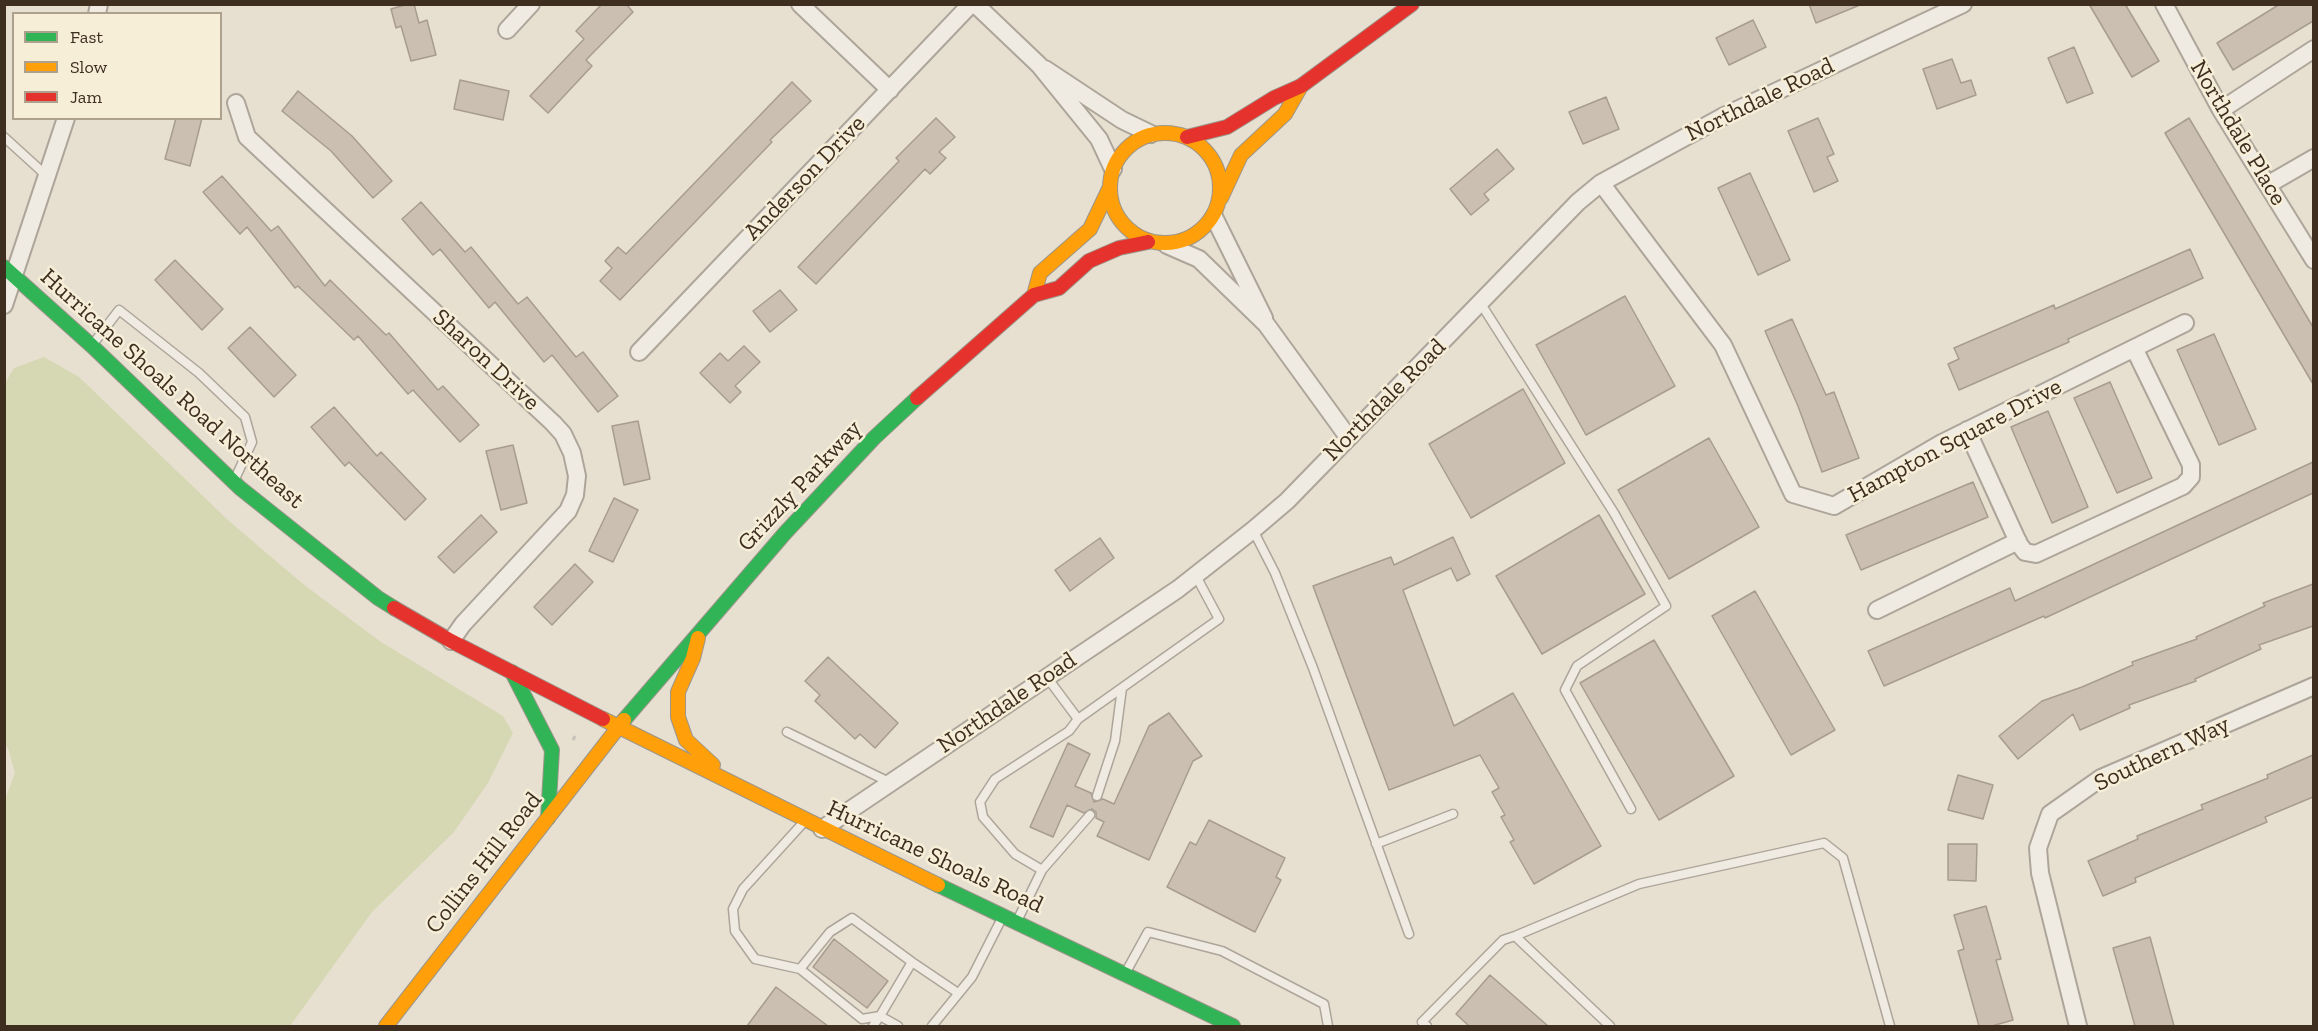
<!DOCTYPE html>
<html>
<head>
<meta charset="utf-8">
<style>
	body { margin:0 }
	#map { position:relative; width:2318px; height:1031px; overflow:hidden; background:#e7e0d1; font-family:"Zilla Slab",serif }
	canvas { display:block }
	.frame { position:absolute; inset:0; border:6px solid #3d2e20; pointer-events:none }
	.legend { position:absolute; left:12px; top:12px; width:210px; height:108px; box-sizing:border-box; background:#f7eed8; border:2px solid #ada18e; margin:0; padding:8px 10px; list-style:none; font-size:18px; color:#3d2e20 }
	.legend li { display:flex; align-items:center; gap:12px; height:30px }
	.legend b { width:30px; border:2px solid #ada18e }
</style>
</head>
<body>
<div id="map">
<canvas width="2318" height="1031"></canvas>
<div class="frame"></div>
<ul class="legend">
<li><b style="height:8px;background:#30b455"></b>Fast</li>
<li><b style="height:8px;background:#ff9f0a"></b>Slow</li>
<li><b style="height:8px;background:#e5322d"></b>Jam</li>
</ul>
</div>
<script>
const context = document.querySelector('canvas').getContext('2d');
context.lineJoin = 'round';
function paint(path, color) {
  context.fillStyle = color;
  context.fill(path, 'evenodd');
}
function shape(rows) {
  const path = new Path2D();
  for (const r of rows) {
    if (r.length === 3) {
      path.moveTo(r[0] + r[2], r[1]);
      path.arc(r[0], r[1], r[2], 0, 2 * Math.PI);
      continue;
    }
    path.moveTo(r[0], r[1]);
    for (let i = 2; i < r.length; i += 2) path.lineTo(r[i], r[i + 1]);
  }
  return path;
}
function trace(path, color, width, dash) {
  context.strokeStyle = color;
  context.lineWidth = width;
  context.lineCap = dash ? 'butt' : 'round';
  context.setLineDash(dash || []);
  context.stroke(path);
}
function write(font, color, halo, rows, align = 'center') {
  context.font = font + ' "Zilla Slab",serif';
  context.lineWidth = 5;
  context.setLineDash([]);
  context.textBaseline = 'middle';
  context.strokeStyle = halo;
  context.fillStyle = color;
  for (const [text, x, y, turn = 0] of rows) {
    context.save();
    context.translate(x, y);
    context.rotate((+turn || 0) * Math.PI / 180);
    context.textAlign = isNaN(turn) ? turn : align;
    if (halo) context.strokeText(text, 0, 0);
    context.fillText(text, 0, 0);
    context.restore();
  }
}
const green = shape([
	[44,357,79,377,229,521,303,584,381,642,503,716,513,733,488,783,454,832,372,912,290,1026,5,1026,4,802,15,773,8,748,4,745,5,383,14,368]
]);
const building = shape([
	[408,4,414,4,419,23,427,20,436,55,411,61,401,26,396,28,391,9,408,4],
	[602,4,626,4,633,12,586,60,592,66,548,113,530,96,584,39,576,31,602,4],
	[1809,4,1860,4,1860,5,1816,23,1809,4],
	[2089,4,2125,4,2159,61,2132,77,2089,4],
	[2280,4,2313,4,2313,21,2233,70,2217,43,2280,4],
	[1753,20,1766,47,1729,65,1716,38,1753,20],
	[2074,47,2093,93,2067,103,2048,58,2074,47],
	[1952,59,1961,83,1971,80,1976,95,1937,109,1923,69,1952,59],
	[460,80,509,91,503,120,454,109,460,80],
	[792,82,811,101,770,140,772,142,620,300,600,281,612,268,605,261,618,247,626,254,792,82],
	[298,91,352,136,392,181,373,198,331,151,282,111,298,91],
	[1606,97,1619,129,1583,144,1569,112,1606,97],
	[176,118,202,118,190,166,165,159,176,118],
	[936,118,955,137,939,152,946,158,930,174,925,169,816,284,798,267,899,161,896,158,936,118],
	[1818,118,1834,154,1827,157,1838,181,1814,192,1788,131,1818,118],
	[2189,118,2313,327,2313,384,2165,133,2189,118],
	[1497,149,1514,169,1484,194,1489,200,1471,215,1450,189,1497,149],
	[1750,173,1790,260,1758,275,1718,188,1750,173],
	[222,176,271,231,278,226,325,286,330,280,386,335,389,333,438,390,443,386,479,425,460,442,413,390,408,394,358,336,354,340,298,286,295,288,247,227,240,234,203,192,222,176],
	[421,202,465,252,471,247,518,304,527,297,576,357,583,352,618,396,598,412,552,355,544,362,495,302,489,308,440,249,433,255,402,219,421,202],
	[2190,249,2203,278,2068,339,2069,342,1959,390,1948,364,1959,359,1954,348,2054,305,2055,309,2190,249],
	[175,260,223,309,202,330,155,280,175,260],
	[780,290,797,310,770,332,753,311,780,290],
	[1625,296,1675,386,1586,435,1536,345,1625,296],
	[1792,319,1826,395,1834,392,1859,458,1822,472,1798,406,1765,331,1792,319],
	[250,327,296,375,274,397,228,348,250,327],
	[2214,334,2256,429,2219,445,2177,350,2214,334],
	[744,346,760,362,735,386,741,392,730,403,700,373,720,353,728,361,744,346],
	[2110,382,2152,478,2117,493,2074,398,2110,382],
	[1523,389,1565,463,1471,518,1429,444,1523,389],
	[334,407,377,456,381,452,426,499,405,520,349,462,345,466,311,427,334,407],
	[2048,411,2088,507,2052,523,2011,427,2048,411],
	[638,421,650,479,624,485,612,426,638,421],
	[1709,438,1759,527,1669,579,1618,490,1709,438],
	[513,445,527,503,501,510,486,451,513,445],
	[2313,462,2313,493,2045,618,2044,616,1884,686,1868,651,2010,588,2015,601,2313,462],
	[1973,482,1988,517,1861,570,1846,535,1973,482],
	[614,498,638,510,613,562,589,551,614,498],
	[481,515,497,532,454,573,438,557,481,515],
	[1599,515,1645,594,1542,654,1496,576,1599,515],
	[1453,537,1470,574,1457,581,1451,568,1403,590,1454,726,1513,693,1601,846,1534,884,1510,842,1514,840,1501,817,1505,815,1492,792,1499,788,1480,755,1389,790,1313,586,1391,557,1394,565,1453,537],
	[1100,538,1114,558,1070,591,1055,570,1100,538],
	[575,564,593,582,552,625,534,607,575,564],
	[2313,584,2313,626,2259,645,2261,649,2195,679,2196,681,2129,705,2130,708,2080,730,2073,714,2018,759,1999,736,2042,701,2082,687,2133,665,2132,662,2197,639,2196,637,2265,606,2263,603,2313,584],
	[1755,591,1835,730,1791,755,1712,616,1755,591],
	[1654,640,1734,776,1659,820,1580,683,1654,640],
	[828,657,898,723,875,748,860,734,855,739,815,701,820,695,805,681,828,657],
	[1169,713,1202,756,1193,761,1149,860,1097,836,1104,822,1096,818,1096,812,1092,809,1084,813,1067,805,1053,837,1030,827,1068,743,1090,754,1075,786,1091,793,1094,802,1103,799,1114,804,1149,726,1169,713],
	[2313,755,2313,797,2265,817,2267,822,2135,878,2136,882,2103,896,2088,861,2138,839,2137,836,2203,809,2201,805,2268,778,2267,775,2313,755],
	[1958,775,1993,785,1983,819,1948,810,1958,775],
	[1209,820,1285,858,1276,877,1281,880,1255,932,1167,887,1190,842,1196,845,1209,820],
	[1948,844,1977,844,1976,881,1948,880,1948,844],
	[1986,906,2001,959,1996,960,2013,1020,1992,1026,1979,1026,1958,951,1964,949,1954,915,1986,906],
	[2150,937,2164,989,2174,1026,2135,1026,2113,948,2150,937],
	[834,939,888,981,867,1008,813,967,834,939],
	[1490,975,1548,1026,1469,1026,1456,1014,1490,975],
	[776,987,828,1026,747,1026,776,987]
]);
const path = shape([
	[573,740,576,734]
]);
const lane = shape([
	[4,137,48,177],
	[1481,304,1614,513,1666,606,1577,666,1565,690,1631,809],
	[93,344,119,310,199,373,245,417,252,442,234,481],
	[1253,530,1275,573,1313,668,1409,934],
	[1078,719,1219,619,1196,576],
	[787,732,889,782],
	[1097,796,1115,741,1122,688],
	[803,823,743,889,733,909,735,931,755,959,800,969,830,932,852,918,912,962,880,1016,898,1026],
	[1376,844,1453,814],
	[1042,870,1090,815],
	[1017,921,1042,870,1015,854,983,817,980,802,995,779,1069,731,1078,719,1046,676],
	[1515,936,1639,884,1824,843,1843,858,1890,1026],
	[912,962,958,993],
	[800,969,862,1019,880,1016],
	[1126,972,1148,932,1222,951,1324,1004,1328,1026],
	[873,1026,880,1016],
	[932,1026,972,977,1002,918],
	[1427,1026,1422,1022,1503,940,1515,936,1610,1026]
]);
const street = shape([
	[800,4,890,90],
	[975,4,1039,65,1099,139,1113,169],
	[2164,4,2221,110,2314,260],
	[97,14,99,4],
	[507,30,531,4],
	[1045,69,1122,120,1151,134],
	[236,103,247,137,553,423,563,434,572,453,577,476,575,495,568,511,463,624,451,641],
	[2221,110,2314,49],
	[1601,183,1723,345,1793,494,1834,506,1942,443,2185,323],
	[2269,184,2314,158],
	[1214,217,1264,318],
	[1167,245,1199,259,1266,324,1348,437],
	[4,305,66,118],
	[639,352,971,4],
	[1967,430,2019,544,2025,552,2036,554,2183,486,2191,477,2191,465,2134,348],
	[1877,610,2018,541],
	[822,829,1178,589,1253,530,1287,501,1578,202,1601,183,1724,116,1963,4],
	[2078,1026,2040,873,2038,848,2050,814,2101,778,2314,686]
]);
const fast = shape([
	[4,267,92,346,240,488,378,598,394,608],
	[512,672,552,750,548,818],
	[624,720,785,533,874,438,917,398],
	[938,885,1233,1026]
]);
const slow = shape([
	[1165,188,55],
	[1221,198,1241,155,1285,114,1301,86],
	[1034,295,1040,273,1090,229,1110,187],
	[698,638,693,658,678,692,678,717,686,740,713,765],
	[603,719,938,885],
	[386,1026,624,720]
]);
const jam = shape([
	[1187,137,1227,127,1274,98,1301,86,1412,4],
	[917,398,1034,295,1059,288,1089,261,1119,248,1148,242],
	[394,608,451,641,603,719]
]);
const streetNames = [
	["Northdale Road",1760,100,-26],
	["Northdale Place",2238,133,59],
	["Anderson Drive",805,178,-46],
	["Sharon Drive",486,360,43],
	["Hurricane Shoals Road Northeast",172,389,42],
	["Northdale Road",1385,400,-45],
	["Hampton Square Drive",1955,441,-28],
	["Grizzly Parkway",800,486,-47],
	["Northdale Road",1007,703,-34],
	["Southern Way",2162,754,-25],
	["Hurricane Shoals Road",935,857,25],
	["Collins Hill Road",484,863,-52]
];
paint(green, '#d6d7b3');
paint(building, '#cbbfb2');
trace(building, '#a89c90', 1.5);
trace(lane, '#ada599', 11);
trace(street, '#ada599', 20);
trace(fast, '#9c958a', 16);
trace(slow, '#9c958a', 16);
trace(jam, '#9c958a', 16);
trace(path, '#c8c2b9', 3, [4.5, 3]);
trace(lane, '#efebe3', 8);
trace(street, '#efebe3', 16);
trace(fast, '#30b455', 14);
trace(slow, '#ff9f0a', 14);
trace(jam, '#e5322d', 14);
write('24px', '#3d2e20', '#f7eed8', streetNames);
</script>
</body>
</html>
